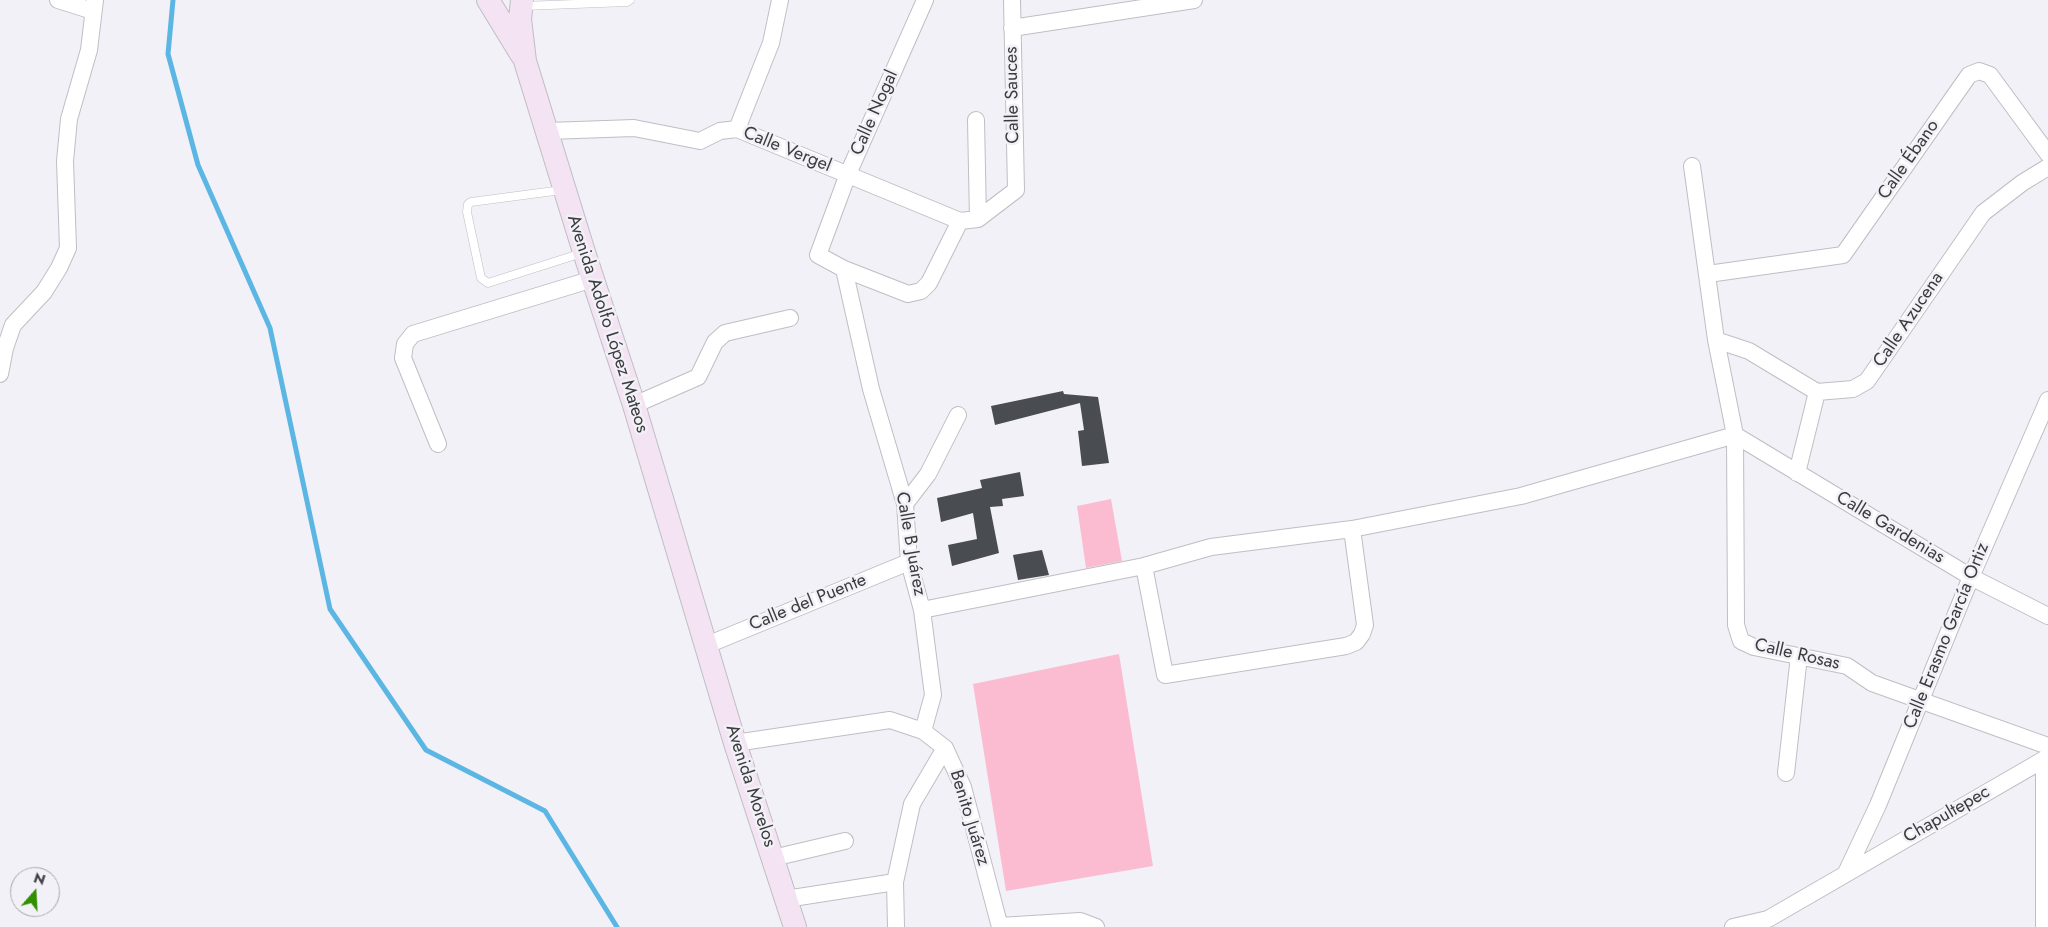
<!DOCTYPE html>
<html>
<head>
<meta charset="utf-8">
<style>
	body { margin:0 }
	#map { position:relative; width:2048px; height:927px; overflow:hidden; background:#f2f1f7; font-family:Jost,sans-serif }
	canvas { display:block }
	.north { position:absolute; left:10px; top:867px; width:50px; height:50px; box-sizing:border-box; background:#f2f1f7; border:1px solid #a9a8ad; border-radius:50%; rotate:19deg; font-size:14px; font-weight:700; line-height:20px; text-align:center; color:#3c3b3e }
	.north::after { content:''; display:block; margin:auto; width:18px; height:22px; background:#328f02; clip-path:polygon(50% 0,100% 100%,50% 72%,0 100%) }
</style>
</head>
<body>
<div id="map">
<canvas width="2048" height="927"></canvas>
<div class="north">N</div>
</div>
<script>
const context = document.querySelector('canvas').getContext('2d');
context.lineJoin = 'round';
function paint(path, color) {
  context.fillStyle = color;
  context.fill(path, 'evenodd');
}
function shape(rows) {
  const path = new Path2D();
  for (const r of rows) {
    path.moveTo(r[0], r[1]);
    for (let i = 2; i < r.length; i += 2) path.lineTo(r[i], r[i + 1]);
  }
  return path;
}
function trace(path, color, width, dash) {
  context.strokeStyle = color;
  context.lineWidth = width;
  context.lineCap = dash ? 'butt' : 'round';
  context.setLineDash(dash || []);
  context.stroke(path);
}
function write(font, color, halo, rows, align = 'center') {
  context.font = font + ' Jost,sans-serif';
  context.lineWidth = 5;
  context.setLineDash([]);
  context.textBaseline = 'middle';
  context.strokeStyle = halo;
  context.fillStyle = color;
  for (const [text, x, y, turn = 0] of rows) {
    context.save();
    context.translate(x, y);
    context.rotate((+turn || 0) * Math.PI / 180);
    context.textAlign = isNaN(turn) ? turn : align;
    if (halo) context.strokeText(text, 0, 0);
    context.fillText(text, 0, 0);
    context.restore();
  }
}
const green = shape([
	[1111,499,1122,561,1086,568,1077,506],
	[1119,654,1153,866,1006,891,973,684]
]);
const stream = shape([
	[173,0,168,54,198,165,270,328,330,609,426,750,545,811,617,927]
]);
const building = shape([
	[1063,391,1064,394,1098,397,1109,463,1082,466,1078,431,1084,430,1080,403,995,425,991,406],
	[1020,472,1024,496,1002,499,1003,506,990,507,999,553,952,566,948,545,977,539,973,513,941,522,937,498,982,488,980,480],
	[1042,550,1049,575,1018,580,1013,555]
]);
const lane = shape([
	[523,6,627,2,630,0],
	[562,190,471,202,468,204,467,212,481,278,488,283,582,253]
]);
const street = shape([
	[58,0,93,11],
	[925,0,848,174,818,255,844,269,908,294,921,291,929,283,960,221],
	[1012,28,1194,0],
	[976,120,978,219],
	[737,129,771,43,780,0],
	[548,131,634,128,700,141,720,131,737,129,960,221,978,219,1016,190,1012,0],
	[1692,166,1716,340,1735,435,1736,625,1741,641,1754,647,1847,666,1872,683,2048,746],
	[844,269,871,389,905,504,909,562,922,610,933,695,923,731],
	[1708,274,1843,255,1969,75,1979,71,1990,75,2048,154],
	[1716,340,1749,351,1817,392],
	[0,374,5,348,13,325,44,292,59,268,68,248,65,161,69,119,89,50,95,0],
	[634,405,698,377,715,342,725,333,790,318],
	[438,444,403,358,405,344,413,334,593,279],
	[1797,473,1817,392,1853,389,1867,381,1983,213,2022,183,2048,167],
	[905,504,928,474,958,415],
	[1144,566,1165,675,1346,646,1356,642,1362,634,1365,625,1352,529],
	[922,610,1144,566,1211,547,1352,529,1521,496,1735,435,1971,577,2048,616],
	[707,645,909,562],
	[735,743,890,720,923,731,945,748,963,787,1000,927],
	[1786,773,1799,656],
	[773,858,845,841],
	[1846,873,1878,805,1971,577,2048,400],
	[786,899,895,882],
	[1000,926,1080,921,1096,927],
	[896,927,895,882,912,804,945,748],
	[1733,927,1768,919,2048,757],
	[2044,927,2044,759]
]);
const secondary = shape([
	[488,0,521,54],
	[522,0,520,19,525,61,584,252,634,405,735,743,795,927]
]);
const streetNames = [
	["Calle Sauces",1013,95,-91],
	["Calle Nogal",875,113,-66],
	["Calle Vergel",787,150,22],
	["Calle Ébano",1909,160,-55],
	["Calle Azucena",1909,320,-56],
	["Avenida Adolfo López Mateos",607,324,72],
	["Calle Gardenias",1890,528,31],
	["Calle B Juárez",910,544,80],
	["Calle del Puente",808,603,-22],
	["Calle Erasmo García Ortiz",1947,636,-68],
	["Calle Rosas",1797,655,13],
	["Avenida Morelos",750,786,72],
	["Chapultepec",1947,815,-30],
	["Benito Juárez",969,818,73]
];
paint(green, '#fbbcd1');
trace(stream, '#5cb6e3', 5);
paint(building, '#494c50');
trace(lane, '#bfbec4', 9);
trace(street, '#bfbec4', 18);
trace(secondary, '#bfbec4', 24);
trace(lane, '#fff', 8);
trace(street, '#fff', 16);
trace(secondary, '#f3e3f3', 22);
write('18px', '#3c3b3e', '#f2f1f7', streetNames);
</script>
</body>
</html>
